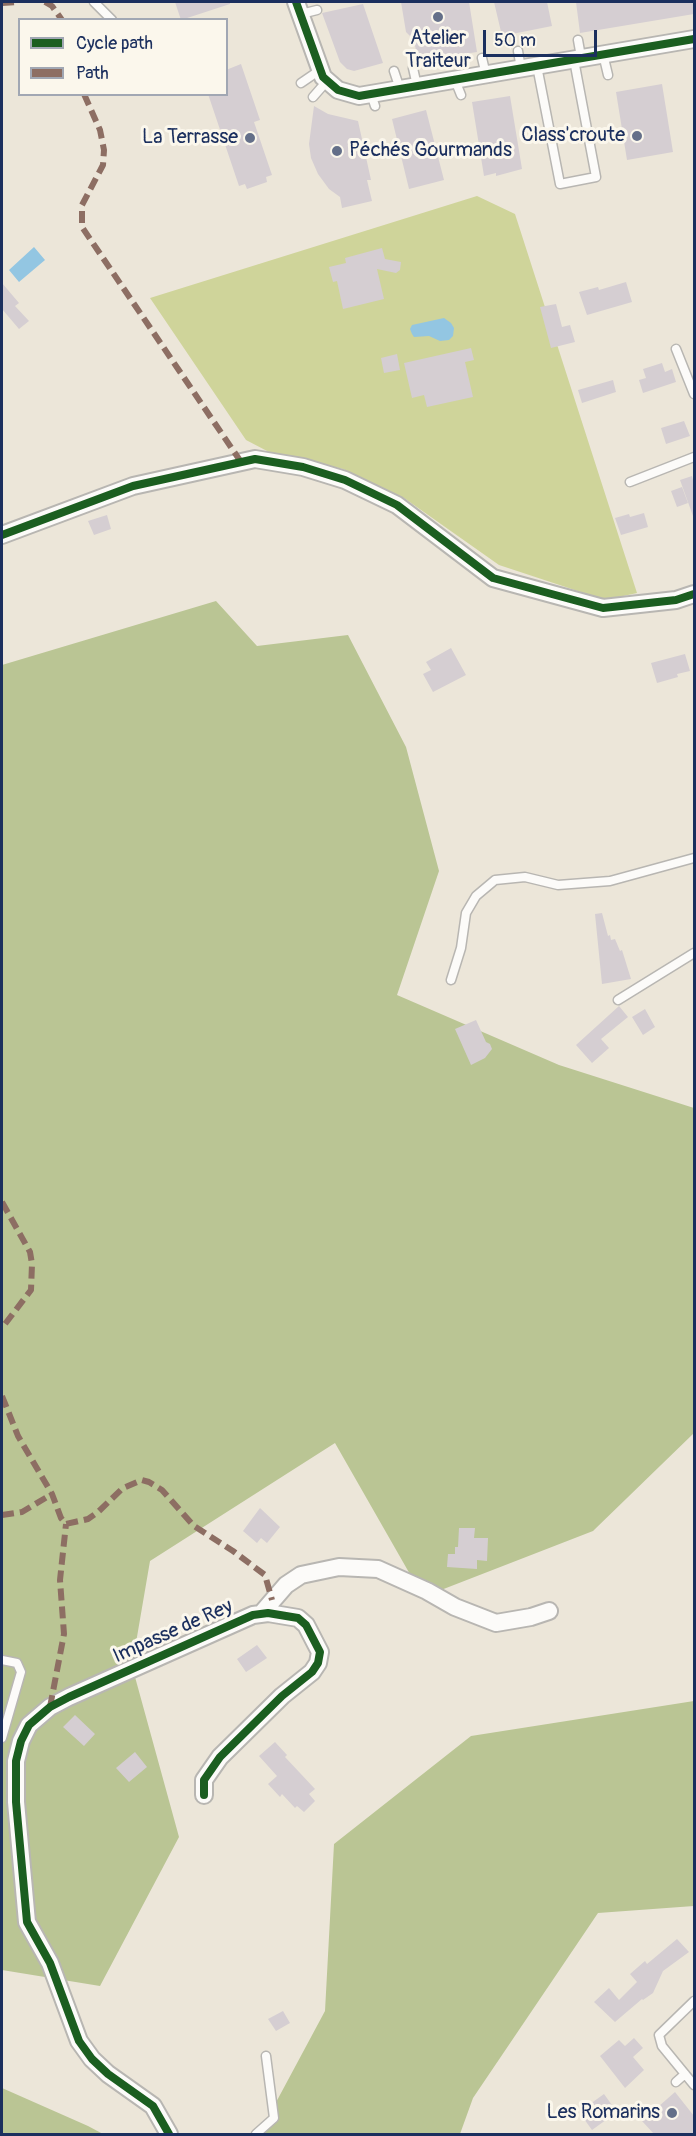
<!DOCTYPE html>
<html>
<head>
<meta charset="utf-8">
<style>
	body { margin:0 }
	#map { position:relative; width:696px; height:2136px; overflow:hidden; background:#ece6d9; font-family:Pangolin,sans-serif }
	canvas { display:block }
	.frame { position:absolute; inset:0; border:3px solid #1b2f5e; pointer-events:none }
	.legend { position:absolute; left:18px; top:18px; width:210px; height:78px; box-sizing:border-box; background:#fbf7ec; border:2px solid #a1a7b3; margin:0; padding:8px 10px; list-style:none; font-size:18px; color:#1b2f5e }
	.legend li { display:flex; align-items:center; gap:12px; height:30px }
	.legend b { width:30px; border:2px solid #a1a7b3 }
	.scale { position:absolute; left:483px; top:30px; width:114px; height:27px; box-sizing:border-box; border:3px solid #1b2f5e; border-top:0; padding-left:8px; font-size:18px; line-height:21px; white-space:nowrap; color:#1b2f5e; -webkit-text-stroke:4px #fbf7ec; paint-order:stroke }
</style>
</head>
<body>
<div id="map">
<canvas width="696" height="2136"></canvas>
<div class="frame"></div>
<ul class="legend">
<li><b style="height:8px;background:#1b5e20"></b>Cycle path</li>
<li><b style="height:8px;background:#8d6e63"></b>Path</li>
</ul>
<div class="scale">50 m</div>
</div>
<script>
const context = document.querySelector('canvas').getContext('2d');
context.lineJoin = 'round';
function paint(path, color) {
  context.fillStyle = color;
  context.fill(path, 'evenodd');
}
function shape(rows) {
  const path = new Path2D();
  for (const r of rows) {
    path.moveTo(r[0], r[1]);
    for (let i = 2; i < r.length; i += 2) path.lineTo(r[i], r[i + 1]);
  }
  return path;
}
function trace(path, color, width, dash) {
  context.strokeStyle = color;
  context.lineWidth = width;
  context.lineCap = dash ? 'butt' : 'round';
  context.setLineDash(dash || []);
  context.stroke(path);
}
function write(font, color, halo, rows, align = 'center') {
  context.font = font + ' Pangolin,sans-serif';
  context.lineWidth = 6;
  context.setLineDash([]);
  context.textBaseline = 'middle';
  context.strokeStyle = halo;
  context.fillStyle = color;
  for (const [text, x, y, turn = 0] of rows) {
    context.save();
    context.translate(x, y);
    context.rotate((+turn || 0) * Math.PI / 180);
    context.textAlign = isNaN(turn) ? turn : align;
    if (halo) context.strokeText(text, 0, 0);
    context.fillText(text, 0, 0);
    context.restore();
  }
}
const green = shape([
	[477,196,515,214,637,593,605,600,499,565,404,498,343,469,269,452,246,440,150,298]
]);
const forest = shape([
	[216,601,257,646,348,635,406,747,439,871,397,995,559,1065,694,1108,694,1433,593,1531,423,1597,335,1443,150,1561,132,1666,179,1837,100,1986,2,1970,2,665],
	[694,1701,694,1906,598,1913,473,2098,460,2134,259,2134,325,2011,334,1844,471,1736],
	[2,2088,88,2126,103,2134,2,2134]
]);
const water = shape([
	[34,247,45,260,19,282,9,270],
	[444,318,451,323,454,328,453,336,449,340,440,341,429,336,414,337,412,334,410,329,412,325]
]);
const building = shape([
	[175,2,230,2,230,4,181,20],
	[401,2,469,2,477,52,418,61,414,40,406,32],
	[494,2,547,2,552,26,502,36],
	[576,2,694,2,694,14,580,33],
	[363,4,383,63,354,71,347,69,340,62,322,13],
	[241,64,260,120,254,122,272,175,266,177,267,182,247,189,245,184,239,186,208,94,226,94,226,70],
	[662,84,673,152,627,160,616,92],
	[510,96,522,169,496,176,496,173,484,176,472,102],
	[314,106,328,114,358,121,371,180,367,180,372,201,342,208,340,197,329,189,318,174,311,158,309,144],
	[426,110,444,180,409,189,392,119],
	[382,248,385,259,401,262,400,270,396,273,377,269,384,299,343,309,337,281,333,282,329,267,346,263,345,258],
	[626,282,632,302,587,315,579,292,598,287,599,290],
	[2,283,19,303,15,306,29,321,19,329,2,309],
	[556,304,562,327,570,325,575,342,551,348,540,307],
	[471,348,474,360,465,362,473,397,427,407,424,395,412,398,404,363],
	[397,354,400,370,384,373,381,358],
	[662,363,665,372,672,369,676,382,643,393,639,380,646,378,643,369],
	[613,380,616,392,582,403,578,390],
	[684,421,690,436,666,444,661,428],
	[692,476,694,484,694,515,693,516,680,480],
	[682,487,688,503,677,507,671,491],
	[644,513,648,527,621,535,615,518,629,514,630,517],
	[107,515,111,529,94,535,88,521],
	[451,648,466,675,433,692,423,674,431,670,426,662],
	[685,654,690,671,677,674,678,677,657,683,651,663],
	[602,913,608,936,610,935,611,940,615,939,620,951,622,950,631,979,602,984,595,914],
	[619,1006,628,1017,601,1039,609,1048,592,1063,576,1045],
	[645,1009,655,1027,643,1035,632,1017],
	[476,1020,486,1042,490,1044,492,1049,485,1058,471,1065,455,1029],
	[260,1508,280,1527,267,1543,261,1538,257,1543,243,1531],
	[459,1528,475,1528,474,1538,488,1538,487,1561,477,1560,477,1569,447,1567,448,1554,455,1554,455,1547,458,1547],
	[257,1645,267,1658,246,1672,237,1659],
	[75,1715,95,1734,84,1746,63,1727],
	[275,1742,287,1755,285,1757,315,1789,309,1794,315,1801,304,1812,297,1806,295,1808,282,1794,280,1797,268,1784,277,1776,259,1756],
	[135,1752,147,1767,129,1782,116,1768],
	[677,1939,689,1952,663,1971,653,1993,643,2000,642,1999,615,2022,594,2002,609,1988,619,2000,637,1982,630,1974,645,1961,647,1964],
	[283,2011,290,2023,276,2031,268,2019],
	[634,2038,643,2048,633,2057,644,2070,625,2088,600,2056,619,2040,625,2046],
	[675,2092,694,2116,694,2134,654,2134,642,2121],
	[604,2094,617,2112,592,2130,579,2112]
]);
const lane = shape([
	[94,2,112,20],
	[301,14,317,10],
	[578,40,581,57],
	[518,51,521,69],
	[603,54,608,75],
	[482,58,486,75],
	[537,66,560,184,596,177,574,60],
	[413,68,417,86],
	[394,71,400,89],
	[455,80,461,95],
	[301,83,320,70],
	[371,94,375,106],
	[313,97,327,81],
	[676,349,694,394],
	[630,482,694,457],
	[451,980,461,948,466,913,476,896,495,880,525,877,558,885,610,881,694,858],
	[618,1000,694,953],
	[2,1660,17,1663,21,1672,2,1738],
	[694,2001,659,2035,662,2046,694,2085],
	[676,2082,685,2074],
	[256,2134,274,2118,266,2056]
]);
const street = shape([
	[296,2,323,77,338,90,359,96,694,39],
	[2,535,133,486,255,459,303,467,345,480,397,505,493,578,603,608,676,600,694,594],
	[261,1614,286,1585,301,1575,339,1567,378,1569,427,1591,455,1607,496,1623,531,1617,549,1611],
	[169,2134,153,2106,108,2074,92,2059,79,2041,50,1963,27,1922,16,1802,16,1761,21,1741,29,1725,50,1707,69,1697,253,1615,268,1613,298,1618,306,1625,320,1652,318,1663,312,1672,282,1696,220,1757,204,1780,204,1795]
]);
const quiet = shape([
	[45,2,52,6,62,20],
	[2,3,16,2],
	[84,94,100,130,104,150,103,165,82,205,82,227,241,462],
	[2,1202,30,1252,32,1264,31,1290,2,1328],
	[2,1396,18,1436,52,1494,61,1518,66,1524,88,1519,98,1512,123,1488,142,1480,149,1482,162,1490,194,1526,233,1551,265,1575,272,1600],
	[2,1515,22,1512,52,1494],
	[50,1707,64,1634,60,1580,66,1524]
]);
const cycleway = shape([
	[296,2,323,77,338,90,359,96,694,39],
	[2,535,133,486,255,459,303,467,345,480,397,505,493,578,603,608,676,600,694,594],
	[169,2134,153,2106,108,2074,92,2059,79,2041,50,1963,27,1922,16,1802,16,1761,21,1741,29,1725,50,1707,69,1697,253,1615,268,1613,298,1618,306,1625,320,1652,318,1663,312,1672,282,1696,220,1757,204,1780,204,1795]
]);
const markers = [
	[438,17,6,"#646f89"],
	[637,136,6,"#646f89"],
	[250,138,6,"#646f89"],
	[337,151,6,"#646f89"],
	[672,2113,6,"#646f89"]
];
const poiNames = [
	["Atelier",438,39,"center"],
	["Traiteur",438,62,"center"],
	["Class'croute",625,136],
	["La Terrasse",238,138],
	["Péchés Gourmands",349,151,"left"],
	["Les Romarins",660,2113]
];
const streetNames = [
	["Impasse de Rey",173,1632,-24]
];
paint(green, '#cfd49a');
paint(forest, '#bac594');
paint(water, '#93c6e2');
paint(building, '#d5ced2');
trace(lane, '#b8b6b2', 11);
trace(street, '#b8b6b2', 20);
trace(lane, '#fcfbf9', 8);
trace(street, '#fcfbf9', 16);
trace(quiet, '#8d6e63', 6, [12, 6]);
trace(cycleway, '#1b5e20', 8);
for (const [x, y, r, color] of markers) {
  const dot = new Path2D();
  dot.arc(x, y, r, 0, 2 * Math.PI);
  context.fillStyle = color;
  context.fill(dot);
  trace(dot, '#fbf7ec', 2);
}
write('20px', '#1b2f5e', '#fbf7ec', poiNames, 'right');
write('20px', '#1b2f5e', '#fbf7ec', streetNames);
</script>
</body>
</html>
